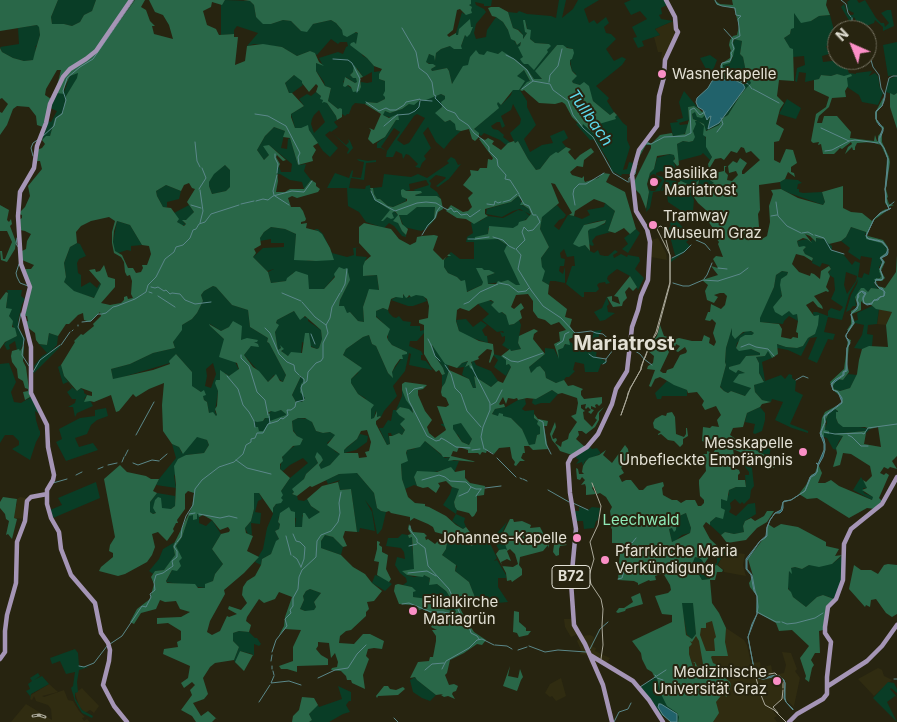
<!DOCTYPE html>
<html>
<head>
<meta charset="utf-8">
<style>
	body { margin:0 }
	#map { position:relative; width:897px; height:722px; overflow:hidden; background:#272410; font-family:Inter,sans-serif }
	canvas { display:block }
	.north { position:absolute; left:827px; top:20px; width:50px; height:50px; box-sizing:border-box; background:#272410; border:1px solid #726f5e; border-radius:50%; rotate:316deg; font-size:14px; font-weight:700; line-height:20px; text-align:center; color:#e2e0d4 }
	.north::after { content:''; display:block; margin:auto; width:18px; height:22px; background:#fa8fc6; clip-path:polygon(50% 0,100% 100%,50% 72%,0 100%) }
</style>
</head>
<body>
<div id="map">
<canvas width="897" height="722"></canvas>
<div class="north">N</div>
</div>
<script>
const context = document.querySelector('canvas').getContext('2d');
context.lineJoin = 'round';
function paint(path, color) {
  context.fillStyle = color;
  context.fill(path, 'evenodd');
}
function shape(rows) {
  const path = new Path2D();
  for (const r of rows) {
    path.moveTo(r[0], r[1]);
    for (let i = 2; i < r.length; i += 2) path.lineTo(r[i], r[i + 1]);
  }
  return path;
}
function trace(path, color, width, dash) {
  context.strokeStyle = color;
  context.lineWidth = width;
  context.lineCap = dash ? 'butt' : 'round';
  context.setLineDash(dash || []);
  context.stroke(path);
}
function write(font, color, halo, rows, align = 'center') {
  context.font = font + ' Inter,sans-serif';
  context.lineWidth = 4;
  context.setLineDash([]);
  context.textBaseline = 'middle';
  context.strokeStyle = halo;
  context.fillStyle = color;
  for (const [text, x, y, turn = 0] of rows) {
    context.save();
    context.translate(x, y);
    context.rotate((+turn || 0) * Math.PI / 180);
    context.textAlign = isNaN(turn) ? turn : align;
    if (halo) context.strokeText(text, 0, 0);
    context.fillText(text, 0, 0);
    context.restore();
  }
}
const built = shape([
	[673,21,675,36,665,60,661,59,662,52,658,52,654,37,660,35,655,29],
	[658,238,666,253,667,260,651,257,651,240],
	[879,309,892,312,886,325,877,324],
	[20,497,26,498,24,519,14,518,15,506,17,505,17,499],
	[729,552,745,554,743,565,746,576,724,572,724,570,718,565,722,557],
	[681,603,721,621,726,628,744,640,747,645,751,663,760,662,761,668,771,665,773,675,784,673,786,665,782,652,791,653,797,669,795,671,800,678,794,706,795,708,786,699,775,704,772,710,777,716,774,718,777,722,713,722,717,715,697,677,689,654],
	[564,619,572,619,582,636,590,635,594,637,593,647,596,648,595,651,610,658,606,664,600,661,597,663,598,667,595,667,594,663,590,664,589,660,591,660,590,658,588,658,588,655,579,654,582,652,577,641,580,637,578,634,571,637,565,627],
	[878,668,882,670,884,676,892,680,874,696,858,679],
	[561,678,566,696,556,701,552,696,550,697,545,693,550,684],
	[49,684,58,692,42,696,44,697,64,690,68,700,73,701,79,711,85,717,82,718,84,721,87,719,90,722,11,722,26,704,52,720,51,709,48,705,36,701,34,696,32,700,30,699,31,695],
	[82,688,99,706,94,713,90,710,85,713,79,706,75,693]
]);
const green = shape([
	[58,0,96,0,92,11,84,15,80,22,72,26,64,24,52,24,51,17],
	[225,0,250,1,254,5,256,17,271,24,283,20,291,21,301,31,313,24,331,20,336,23,343,31,359,33,356,45,363,56,367,58,374,66,374,72,381,71,379,74,379,79,385,81,385,99,377,103,367,102,365,104,355,103,352,106,349,114,347,114,345,116,342,114,342,109,338,109,328,101,331,88,325,86,324,82,316,71,315,63,322,64,319,58,338,52,343,54,346,47,348,46,347,42,340,42,338,44,331,39,317,55,310,51,297,56,282,47,254,44,247,46,258,33,237,26,234,30,234,34,221,35,221,5],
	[357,68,363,77,372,72,372,82,367,83,361,82,361,87,355,91,343,82,346,77,355,83,358,82,356,78,353,78,350,75],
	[471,0,492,0,491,6,484,6,484,4,475,2,476,5,484,9,486,12,476,24,474,33,476,39,486,37,487,30,496,17,503,22,517,45,521,42,520,46,547,50,549,44,535,43,530,39,525,20,527,33,523,39,523,35,519,30,513,28,508,12,517,13,519,11,527,14,551,16,556,18,559,0,566,0,562,18,573,9,578,0,599,0,584,9,589,23,594,20,597,24,606,17,609,23,604,27,606,33,611,34,616,39,606,49,614,61,622,57,626,59,622,65,596,86,609,98,607,101,614,112,610,115,593,101,591,95,580,85,573,83,572,81,576,74,572,71,570,60,572,59,573,49,557,45,536,71,542,79,542,80,534,79,527,69,516,60,502,52,498,54,484,56,479,54,452,84,449,71,447,68,432,71,431,69,436,66,425,62,428,55,430,54,435,56,435,61,436,53,441,49,450,46,461,46,465,35,471,27,465,23,465,25,459,30,458,35,455,35,456,33,462,12,464,14,471,12,469,4,471,4],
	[631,0,664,0,667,5,661,8,662,14,659,15,661,19,673,21,655,29,660,35,642,41,644,46,638,48,633,38,637,37,632,27,647,19,640,11,631,15,624,3],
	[850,0,857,0,859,3,865,0,876,18,881,23,884,23,885,27,889,23,881,13,887,10,891,10,894,26,883,31,883,27,875,20,874,23,861,28,854,17,850,22,841,7,844,4,848,15,853,15,854,13,848,10,847,5,848,4,847,2],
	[794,12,811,21,819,16,830,15,835,34,834,37,837,40,837,48,836,46,833,45,826,46,829,54,822,56,823,62,832,61,837,58,837,60,847,60,848,68,847,68,849,73,856,74,856,73,872,71,869,76,875,73,878,76,880,88,883,93,878,105,862,102,859,95,847,87,847,78,837,74,831,76,821,75,819,79,805,82,806,73,799,72,797,82,795,81,797,68,805,65,804,56,793,57,793,49,790,49,784,38,790,34],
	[37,25,39,26,40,35,37,45,35,47,36,47,34,60,24,61,13,58,2,52,0,47,19,44,18,28],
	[735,39,742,41,740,54,743,57,746,72,752,83,741,94,728,115,723,118,719,125,705,131,704,124,693,119,692,114,695,111,703,115,710,111,726,81,731,76,723,67,724,64,730,63,733,57,733,43],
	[897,42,897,75,888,76,883,45],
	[710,55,717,60,710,78,709,70,707,71,700,58],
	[524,70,530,81,520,90,527,101,527,107,536,125,524,139,530,152,542,145,553,143,550,136,564,130,568,138,562,142,566,147,558,153,550,156,540,169,536,170,528,159,518,141,515,143,510,133,520,124,521,119,513,104,511,110,501,116,505,126,502,128,500,122,497,122,491,126,493,129,498,130,504,135,503,137,511,143,506,145,500,140,484,133,481,136,474,129,498,108,496,104,498,101,501,105,511,95,516,76],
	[78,72,78,78,66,96,63,112,55,118,50,136,42,140,47,121,51,122,57,111,50,108,57,93,64,92,70,76],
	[294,75,304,80,302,83,303,85,292,93,289,93,285,83],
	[897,76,897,93,894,95,886,92,889,79],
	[684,91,699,109,694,106,688,107,689,120,679,123,680,125,689,124,686,132,683,135,673,136,670,123,678,122,676,120,683,118,679,102],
	[316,92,321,96,323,100,323,102,324,101,327,103,336,116,337,120,334,122,338,127,331,132,346,145,349,142,348,139,350,141,353,148,348,154,347,153,349,149,330,131,325,135,338,148,330,157,323,151,309,130,295,128,291,114,304,106,299,99,307,94,311,96],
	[319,110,325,122,314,133,311,124,312,119,314,115],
	[441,94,445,96,445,99,442,107,436,113,445,122,450,120,456,124,456,130,461,131,451,140,444,149,436,142,428,127,423,133,431,148,424,156,426,159,422,163,420,168,415,167,418,164,409,155,406,154,403,159,402,154,396,151,393,157,386,157,387,151,381,148,377,148,377,143,385,137,396,120,398,120,382,115,385,111,390,113,402,109,409,104],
	[417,114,425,118,409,143,404,145,397,140,414,116],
	[394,128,400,132,387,151,381,147],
	[787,99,801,108,796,119,779,114],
	[617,115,623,123,627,126,627,140,630,147,623,170,627,169,629,162,633,163,631,174,622,174,621,176,612,171,609,162,595,139,590,140,576,124,578,123,582,126,582,123,599,124],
	[694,121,698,121,704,126,707,148,712,157,710,160,703,153,701,155,678,161,677,144,683,141,689,142,693,141,694,137,693,131],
	[274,127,285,131,281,148,287,149,288,139,290,138,298,165,306,164,304,171,311,180,304,189,302,182,290,180,280,174,277,174,276,170,279,166,281,172,291,172,292,164,269,145,269,155,264,160,257,150,265,136],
	[670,154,675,155,674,162,678,175,674,176,661,171,656,173,656,175,663,177,663,179,666,177,660,191,653,192,650,208,646,212,649,192,647,184,650,173,654,169,657,158],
	[654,174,662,180,655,191,651,191,648,189,647,184,651,175],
	[451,157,455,159,458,165,461,164,449,179,438,187,436,186,446,178,445,177,436,175,429,181,431,183,430,187,437,192,441,199,437,196,416,196,415,195,422,193,413,190,429,185,426,180,409,184,410,190,406,191,406,201,393,207,388,206,380,199,377,199,374,194,373,188,382,187,384,174,411,177,418,174,427,178,449,163,447,161],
	[357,159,368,161,376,160,376,162,366,163,364,180,351,178,349,188,365,189,366,186,370,185,371,192,381,204,391,210,382,220,394,211,398,215,398,223,402,231,406,235,406,237,402,236,394,226,389,223,384,228,366,222,359,212,348,206,347,188,327,188,335,173,349,178,352,170,353,171,352,177,361,178,364,162,359,161],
	[225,165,230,170,230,187,226,191,212,194,209,186,209,182,213,174],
	[701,175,714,183,701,189,698,186,700,180,692,186,681,181,680,182,680,176],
	[785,179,798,180,802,183,798,184,797,189,799,189,799,192,803,193,822,192,825,202,823,205,789,193,781,189,780,182],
	[666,180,677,181,672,185,687,189,691,193,694,200,693,211,695,216,694,217,688,212,683,212,668,202,667,195,668,189,661,191],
	[166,185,181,191,179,199,167,202,167,207,163,207,157,196,156,191],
	[518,196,520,198,522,205,529,209,531,215,520,209,513,211,502,217,486,214,487,209,511,202],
	[605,203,615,211,608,231,611,232,596,236,592,241,594,245,592,246,589,244,588,231,590,228,605,224,606,220,598,221,584,225,585,245,590,251,594,253,598,250,600,255,605,256,608,256,615,250,618,252,613,255,614,258,621,254,627,257,628,255,639,257,640,261,635,269,644,278,638,290,630,276,617,269,608,276,607,279,610,283,606,284,605,282,599,283,597,285,599,289,596,292,584,292,584,297,582,297,566,284,572,266,575,266,574,256,567,257,564,249,560,253,561,258,565,259,564,266,560,266,559,271,563,274,565,267,565,283,555,281,550,281,549,285,542,281,541,258,549,247,540,229,542,216,557,205,566,215,564,218,559,220,554,226,559,230,568,215,574,216,582,219,590,215,587,210,604,207],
	[189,205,194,212,188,219,183,221,186,225,180,225,177,222,178,219,174,213],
	[431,206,435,207,434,218,426,229,421,231,404,227,399,215,402,215,417,207],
	[518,210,524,211,530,216,515,228,488,228,488,234,485,235,488,239,498,239,507,245,506,253,521,285,515,285,508,281,487,284,487,276,495,273,477,269,484,282,482,285,466,292,464,284,457,277,448,273,444,267,444,260,450,255,449,254,451,252,460,259,474,259,474,242,466,242,467,237,473,233,471,223,480,221,488,216,503,218],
	[675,219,692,237,686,242,690,246,686,251,671,262,671,259,677,255,675,255,668,229,671,226,670,223],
	[117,221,130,225,142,245,131,246,131,251,127,250,118,253,114,251,113,242],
	[271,227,285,229,296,234,295,256,309,261,315,261,318,231,314,229,318,229,323,234,332,253,347,257,354,255,353,248,362,247,356,248,356,256,367,257,365,261,364,276,377,275,379,291,372,290,367,295,363,307,364,322,358,321,350,312,347,314,339,307,340,300,350,280,335,276,324,289,308,289,293,273,286,281,271,283,268,272,274,269,267,271,253,257,263,248,284,247,284,243,271,243,271,239,260,241,260,238,264,232],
	[851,227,866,232,865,235,881,243,886,247,887,252,880,257,882,263,879,267,881,276,874,283,879,290,871,288,868,292,855,297,856,306,853,306,850,310,846,312,851,295,857,284,858,279,849,295,842,320,828,317,824,332,835,334,833,340,828,339,817,363,808,359,817,337,810,338,801,356,788,350,777,348,777,344,786,347,797,348,803,346,808,338,815,334,813,312,817,312,828,316,828,311,831,308,840,311,843,307,831,299,835,290,834,278,828,274,831,269,829,265,822,263,820,267,812,263,813,258,805,254,803,250,806,247,799,247,797,241,807,239,811,242,812,239,816,242,815,238,824,239,832,246,832,250,843,254,852,265,855,261,860,263,858,277,862,278,864,273,869,275,872,258,861,256,860,260,848,252,850,248,841,241,846,237],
	[846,272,857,276,856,281,847,294,844,285],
	[636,229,640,233,628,253,622,249,628,244,624,238],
	[77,243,80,244,86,256,79,259,77,263,78,273,81,275,81,287,90,282,97,288,100,283,101,284,95,298,74,292,63,281,66,277,64,263,66,258,70,247],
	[782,271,788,272,781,291,782,295,779,301,789,311,797,314,798,321,789,316,784,321,783,324,760,322,759,318,774,287,776,275],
	[213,286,216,287,232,305,248,310,250,327,268,338,267,342,269,343,286,375,283,382,274,375,268,382,244,355,254,341,258,340,241,340,229,327,221,331,210,324,210,326,224,339,239,370,229,376,225,373,220,377,220,381,216,380,218,391,215,412,218,416,216,416,213,413,209,413,207,402,204,400,201,392,191,386,192,372,176,354,170,363,113,380,111,369,130,364,153,353,175,348,173,342,182,325,192,319,197,313,203,301,201,295,204,291],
	[213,363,216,374,211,388,205,386,207,376,206,369],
	[7,290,22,290,21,296,25,299,22,304,18,321,19,329,25,339,20,351,17,350,15,341,9,345,10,349,7,350,4,344,8,340,17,336,6,308,8,293],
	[416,294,423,295,427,301,413,306,408,306,391,300,396,297,405,295,407,298],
	[607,297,609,304,607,306,608,312,615,313,605,320,600,321,594,312,602,308],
	[487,300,494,302,491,305,506,315,509,321,509,325,514,324,519,320,521,325,518,343,521,349,511,351,502,345,505,341,505,336,502,337,500,332,504,333,503,331,497,332,482,320,489,314,478,304],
	[872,306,879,309,877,324,868,325,867,334,873,335,872,346,862,349,854,348,862,335,864,325,855,323,854,321,858,320,857,313],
	[383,308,388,310,389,313,393,317,396,318,399,316,403,321,411,322,410,326,420,326,420,331,424,330,424,333,417,341,410,341,409,346,421,351,423,355,421,355,421,360,426,361,433,370,409,365,411,354,409,353,405,371,393,386,397,396,384,411,381,417,380,416,377,417,376,410,374,418,371,420,371,409,365,398,358,394,351,383,351,379,358,373,359,366,343,355,346,349,363,337,369,335,372,344,376,346,388,373,392,377,392,372,401,359,402,355,407,352,392,345,388,340,388,328,375,315,376,311],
	[294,311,298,316,308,318,308,321,321,330,322,339,319,348,317,349,302,342,301,354,291,353,288,356,281,351,283,350,280,346,281,348,278,350,275,332,278,325,276,323,277,320],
	[466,319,473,327,481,321,487,325,482,330,485,336,487,336,488,343,466,336,459,331,456,320],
	[732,327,735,338,748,330,755,333,752,335,745,335,737,343,736,348,751,349,760,353,760,355,746,356,741,364,730,367,746,373,751,390,745,396,731,391,728,393,724,391,720,386,726,365,725,362,726,348],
	[602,330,599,335,596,356,607,362,605,364,601,364,598,372,585,372,584,364,575,362,573,370,575,371,569,377,566,377,564,380,560,382,556,383,546,378,545,372,540,366,531,374,529,367,545,354,545,348,554,349,558,357,558,350,561,349,569,341,576,346,579,342,590,345,594,331],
	[49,333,58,336,57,345,52,350,59,346,61,346,33,374,35,369,34,366,42,356,49,352,47,353,39,344,47,345],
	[432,345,448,364,449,370,445,383,442,387,442,375,445,374,443,368,435,356],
	[768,350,772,358,762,362,765,381,781,375,785,379,789,374,792,375,792,378,796,381,795,391,803,395,790,424,808,431,808,433,792,428,775,420,783,402,772,399,771,402,762,400,755,392,754,385,764,381,759,373,759,363,756,357,765,356],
	[493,354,501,356,506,360,507,365,509,363,511,367,506,376,494,367,498,360,493,355],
	[472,360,474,361,476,365,491,371,498,381,491,387,474,376,476,388,473,388,469,379,462,375,464,367,457,368,462,363,469,361,465,366,469,365,471,366],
	[9,363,16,382,11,392,14,402,21,403,31,397,40,412,38,413,35,411,36,420,39,430,40,431,40,435,36,442,30,460,12,449,19,445,19,441,13,435,5,435,0,443,0,364],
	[61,365,64,376,72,387,77,391,81,388,84,391,84,393,87,395,84,399,90,400,93,406,77,413,75,417,73,407,68,407,75,403,76,399,72,399,67,392,72,388,68,382,63,384,58,367],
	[848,374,857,375,850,388,840,391,834,389,833,384,837,379,843,380],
	[301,376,305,381,305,398,302,402,296,402,292,395],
	[667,381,687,390,687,396,662,396,661,399,657,399,655,393],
	[402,390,412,408,413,414,401,407,396,410,405,419,402,427,405,430,402,435,399,433,392,436,391,433,388,433,390,444,387,445,379,428,383,428,388,420,391,421,393,410,396,410,402,396],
	[552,390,558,394,550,403,541,403,535,405,532,403,533,399,536,399],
	[525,399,526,404,522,409,525,411,534,410,534,418,538,421,540,427,540,434,537,435,535,445,529,445,527,443,522,429,511,418,499,417,492,414,495,409,506,407,518,400],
	[760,407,765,413,765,420,762,431,755,434,753,433,755,424,745,422,747,413],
	[106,408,108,416,97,420,91,425,87,434,75,438,79,447,93,443,98,450,66,461,56,442,62,439,59,429,80,418,95,416,95,410],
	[835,409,838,411,836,418,838,423,870,429,866,433,865,431,834,434,843,436,839,441,836,448,837,450,833,449,827,438,824,437,823,433,827,423,826,419,829,413],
	[281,410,287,414,286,415,268,426,263,431,258,431,255,427,254,421,263,421,271,411],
	[298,418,309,419,312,422,316,431,323,433,330,432,336,435,327,443,336,452,341,454,330,465,321,470,319,465,323,460,315,457,318,463,306,474,304,479,292,494,297,496,298,500,304,501,307,499,311,506,320,512,313,518,309,519,302,515,304,520,302,527,295,527,296,518,279,516,278,522,280,524,279,529,275,531,279,539,271,554,262,559,261,565,255,562,263,549,267,528,273,514,273,508,281,498,281,491,290,478,308,463,303,458,290,465,283,471,280,469,283,454,303,440,297,436,293,430,292,421],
	[463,422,472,439,469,445,462,442,458,435,441,425,441,424,450,423],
	[360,434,368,436,367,442,356,450,344,453,344,450,357,439],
	[197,436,207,440,209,445,204,453,186,455,174,476,176,488,156,485,159,479,176,458,172,444,179,447,182,453],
	[744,440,756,446,761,440,772,442,769,457,765,454,758,453,741,443],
	[425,441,445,458,450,457,448,460,459,461,454,473,451,468,414,477,417,486,414,485,405,489,402,479,401,464,405,461,407,450,414,449],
	[589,446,592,449,597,448,600,452,600,454,585,461,583,466,582,462,576,464,579,460,576,458,577,455],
	[743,461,752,468,754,486,751,490,750,498,744,504,742,502,740,504,735,499,730,503,731,508,729,512,736,516,748,504,755,503,756,514,745,521,743,526,744,532,734,534,725,532,721,535,710,525,710,522,716,517,720,517,720,498,729,495,729,490,736,487,746,487,745,475,749,475,749,472,741,462],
	[348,472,357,473,374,493,377,508,381,511,386,512,382,529,378,534,377,534,372,509,365,500,372,512,375,531,360,528,359,532,357,532,351,489,340,490,338,482,340,480,328,484,326,480,339,474],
	[861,477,866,485,867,488,863,488,864,493,874,497,872,500,853,490],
	[96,482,100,498,53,518,50,510,62,505,58,498],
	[452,487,460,489,454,502,455,507,457,510,456,514,465,518,464,522,466,527,463,529,452,521,456,514,443,505,450,494],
	[157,493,175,496,175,506,171,509,162,509,153,514,150,512,150,502],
	[254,493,259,493,262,499,258,501,255,512,261,513,260,524,251,523,252,535,248,534,245,528,251,521,254,509],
	[579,507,588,510,592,507,600,508,598,520,596,521,594,528,584,529,583,521,576,521,574,511,579,511],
	[686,513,691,528,690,533,682,535,675,541,672,542,669,529,672,528,677,517],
	[193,514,193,519,197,514,199,514,199,523,206,526,212,520,221,534,212,549,223,564,215,574,213,581,206,584,205,588,166,582,172,570,179,561,176,546,182,537,189,516],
	[507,522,503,531,508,550,499,550,492,537,490,537,498,532],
	[402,534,408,535,409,538,412,537,412,546,414,558,414,570,403,571,407,575,414,577,424,575,430,578,429,582,437,584,446,591,453,602,456,612,433,606,422,599,413,597,412,587,403,585,407,582,406,578,400,573,395,565,397,557,405,559,404,552,401,548,386,546,388,538,398,538],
	[325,535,333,537,343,547,341,555,321,548,321,541],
	[453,536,472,546,476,540,489,541,497,558,494,561,497,560,506,575,506,578,498,578,498,587,508,602,497,603,476,600,469,582,455,571,457,566,442,555,446,549,447,543],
	[175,542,173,546,175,555,171,562,164,570,155,571,153,574,149,571,159,559,163,549],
	[724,552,728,552,722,557,717,565,713,566,710,579,702,580,695,568,693,562,695,557,702,559,704,567,711,566,717,563,717,553],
	[842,556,842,579,835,599,823,595,817,597,806,607,793,597,787,586,789,570,791,568,795,567,802,569,809,565,832,564],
	[375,575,384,578,392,584,385,591,372,583],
	[310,589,321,593,314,602,316,607,314,611,305,611,300,609,304,600,303,596,306,591],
	[681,603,694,603,696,634,692,640,688,635,687,635],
	[239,631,249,632,255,638,257,638,261,644,259,646,254,644,254,656,252,654,240,651,236,664,234,660,239,647,233,641,233,633],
	[75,649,78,653,79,666,89,667,79,670,77,682,78,692,75,693,75,698,82,710,93,716,92,718,82,713,75,701,71,688,73,686,75,672,66,674,60,661,52,664,50,658],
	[38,673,40,676,34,680,42,676,49,684,31,694,30,699,30,696,26,691,30,689,28,684,32,681,30,678],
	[415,677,417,680,436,695,430,701,422,698,413,692,410,680],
	[655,678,657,678,660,692,680,717,678,722,671,722,663,715,661,717,640,687],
	[888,682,894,683,897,689,897,693,891,688,890,689,897,697,895,696,887,702,897,722,873,698],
	[338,686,351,692,351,701,349,701,346,705,350,712,343,714,329,722,309,722,312,720,309,714,316,706,318,705,319,707,342,699]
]);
const forest = shape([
	[0,0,58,0,51,17,52,24,64,24,72,26,80,22,84,15,92,11,96,0,130,0,94,52,76,64,57,86,61,70,57,70,46,89,45,95,51,99,43,127,37,125,36,116,29,107,17,106,13,109,7,125,0,135,0,112,2,113,8,104,2,98,0,99,0,48,2,52,13,58,24,61,33,60,35,52,40,35,39,27,37,25,0,31],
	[135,0,145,0,141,7,146,10,150,21,155,26,152,26,154,34,173,39,169,25,163,15,155,12,149,0,225,0,222,5,212,2,211,7,203,11,207,25,216,29,219,35,234,34,234,37,238,37,235,65,245,61,247,46,263,44,282,47,297,56,310,51,315,53,319,62,324,66,316,63,316,71,325,86,331,88,328,101,338,109,340,108,342,109,342,117,337,120,336,116,327,103,324,102,322,103,323,100,320,99,321,96,316,92,318,86,316,84,309,92,302,83,302,81,294,75,285,83,289,93,292,93,304,106,291,114,291,117,295,128,301,128,308,125,309,130,318,143,313,146,316,150,312,157,313,161,298,165,290,138,283,137,285,131,274,127,265,136,257,150,264,160,269,155,263,146,269,145,286,160,283,161,277,155,276,157,280,164,277,170,278,181,276,192,285,192,290,189,304,189,311,180,316,183,316,186,320,189,318,192,297,198,292,196,288,198,291,207,300,207,303,211,306,219,305,221,301,222,301,224,307,223,306,228,318,231,322,234,330,248,334,260,316,261,294,260,296,234,285,229,271,227,264,232,260,238,261,245,254,249,256,253,253,257,268,272,271,283,286,281,287,278,296,271,308,275,309,289,324,289,335,277,334,274,339,267,344,269,347,268,350,280,340,300,339,306,344,306,347,313,350,312,358,321,364,322,363,307,369,289,379,290,377,275,363,276,363,266,365,261,371,256,359,243,359,227,364,223,391,229,399,239,410,245,416,242,417,237,422,236,434,235,438,236,433,250,443,260,449,254,451,256,447,256,444,260,444,267,448,273,457,277,461,281,465,280,467,292,482,285,483,282,476,268,482,268,484,270,489,270,495,273,487,276,488,284,496,284,498,281,501,282,508,280,516,285,520,285,504,251,507,245,498,239,474,240,475,237,488,234,489,226,513,228,518,225,519,222,526,220,531,214,529,209,523,205,520,205,522,201,520,198,518,196,511,202,485,209,485,214,488,216,474,224,466,219,457,218,446,211,451,205,463,212,468,211,472,207,468,198,473,193,463,185,471,175,470,170,478,171,480,168,487,168,488,159,492,160,493,158,479,139,481,138,485,140,488,138,494,141,492,144,501,150,508,143,514,141,515,143,518,141,528,159,536,170,540,169,550,156,556,152,558,153,566,147,571,149,568,152,575,160,580,155,591,148,594,152,584,160,583,167,577,166,570,172,572,175,582,178,584,176,584,180,585,182,598,178,603,173,610,174,606,182,625,192,636,229,630,234,624,228,615,233,608,231,615,211,605,203,594,199,575,211,574,216,569,215,572,213,555,184,551,183,559,203,542,217,540,229,549,247,541,258,542,267,545,271,542,281,549,285,548,294,567,309,565,317,572,319,570,326,576,336,569,339,570,345,565,344,563,348,558,350,559,359,554,344,560,341,559,332,566,330,559,322,551,325,545,320,538,318,533,311,533,301,528,294,516,295,511,307,514,309,521,303,524,308,520,311,522,318,514,324,509,325,506,315,502,312,499,313,491,305,494,302,491,300,478,304,469,311,460,308,457,310,456,321,459,331,479,341,493,344,494,354,490,363,489,362,492,350,487,349,478,357,479,359,471,362,474,370,470,368,469,365,465,367,468,361,462,363,457,368,445,364,432,345,435,356,443,368,445,374,442,375,439,370,436,372,431,366,424,354,424,325,419,323,419,320,428,318,429,306,427,299,423,296,416,295,411,297,409,295,408,297,406,298,403,294,403,298,396,297,391,299,388,310,383,308,376,311,376,317,390,329,387,337,388,340,392,345,407,352,407,354,402,355,403,359,400,359,395,366,392,372,393,378,388,373,376,346,372,344,369,335,363,337,346,349,343,355,362,368,351,379,351,383,358,394,374,405,371,409,371,419,374,418,377,411,377,417,380,416,381,417,376,421,376,424,387,445,390,444,389,436,392,436,399,433,402,435,405,430,400,424,405,419,399,415,396,411,400,407,409,409,413,413,412,408,406,400,402,390,402,384,405,382,427,385,423,389,418,390,418,395,425,411,432,420,427,427,429,433,435,438,446,430,437,406,446,407,449,405,446,398,442,396,441,392,442,387,445,383,449,370,469,379,473,388,476,388,474,376,491,387,498,381,503,383,511,367,509,364,506,365,506,360,501,356,510,349,511,351,521,349,518,343,519,336,534,329,538,331,534,334,533,339,545,354,529,367,531,373,537,367,540,366,545,372,546,378,556,383,564,380,568,386,573,385,583,389,581,391,581,395,584,399,602,397,602,403,599,406,597,404,595,405,596,408,591,406,591,409,594,410,591,414,588,412,591,410,588,407,586,409,585,408,586,404,581,405,581,408,585,411,583,412,584,419,592,427,597,420,595,418,598,412,604,407,599,413,599,420,595,427,586,434,582,431,578,431,579,435,576,439,585,447,573,455,569,454,560,451,557,446,552,440,550,434,555,422,556,427,552,436,553,439,556,438,557,440,555,443,561,447,562,442,568,439,569,434,577,422,571,416,576,414,578,403,577,398,562,393,558,394,552,390,536,399,527,398,518,400,517,398,514,399,508,398,506,404,503,397,499,404,500,405,504,404,505,407,495,409,492,414,498,416,499,413,503,414,503,416,511,418,522,429,529,445,535,444,537,435,540,434,540,427,537,424,538,421,534,418,534,414,538,419,548,421,547,426,544,426,548,449,533,450,529,446,524,446,525,453,523,453,521,458,525,461,520,461,516,466,514,465,515,462,512,458,510,447,499,448,494,454,487,450,486,453,482,452,480,455,478,453,468,453,468,450,459,447,457,452,453,451,451,456,473,461,475,462,454,460,448,461,450,457,443,457,441,454,425,441,420,447,407,450,406,453,408,461,401,464,402,479,408,497,415,503,425,504,425,506,429,507,446,516,456,525,463,529,466,527,476,540,472,546,454,536,450,540,446,535,435,532,433,527,428,524,414,518,410,521,410,517,391,513,389,511,386,512,381,511,377,508,374,493,357,473,339,474,312,487,310,486,297,496,292,494,294,492,292,489,304,479,306,474,318,463,315,457,317,452,321,456,323,460,319,465,321,469,330,465,340,454,327,445,335,435,330,432,323,433,316,431,312,422,305,418,298,418,292,421,293,431,297,436,303,439,300,445,293,446,282,457,283,461,280,464,280,469,290,478,281,491,283,495,281,498,283,500,281,503,276,504,273,508,273,513,259,493,254,493,254,509,251,521,245,528,246,533,253,536,247,551,259,557,244,573,224,590,225,594,210,621,207,632,212,635,220,631,227,616,229,617,237,614,228,609,229,606,241,610,247,603,242,595,243,587,247,581,255,576,261,565,262,559,271,554,276,541,279,539,275,531,279,529,280,524,278,522,280,513,289,507,291,511,295,512,295,527,302,527,303,513,305,513,309,519,320,512,311,506,307,499,322,486,338,482,340,490,351,489,357,532,345,531,343,537,347,546,343,547,333,537,325,535,321,541,321,548,341,555,353,567,365,574,372,583,382,591,374,601,367,602,369,609,366,612,366,616,351,630,346,631,340,636,339,643,354,644,363,634,370,634,384,641,382,649,374,648,368,649,366,656,369,659,363,675,365,689,352,683,351,680,347,680,346,676,341,671,331,670,332,668,337,667,338,662,335,653,331,658,329,643,318,642,318,646,316,649,321,655,328,659,328,665,297,666,297,672,287,669,281,669,279,666,293,661,293,647,301,630,285,629,279,635,284,626,285,617,292,597,279,592,275,599,264,603,259,599,247,617,246,621,251,625,249,632,239,631,233,633,233,641,239,647,234,660,215,663,210,667,203,678,208,694,204,699,193,703,201,716,208,711,218,720,216,718,212,722,196,722,192,716,181,710,192,695,190,690,195,685,192,682,184,688,181,683,188,678,190,666,163,654,164,649,178,647,177,642,181,640,181,631,168,623,157,624,157,618,181,617,190,612,180,609,176,601,165,602,160,600,156,609,141,613,134,624,130,622,137,609,150,599,154,584,151,577,155,571,164,570,175,555,173,546,192,507,194,493,188,491,185,494,185,509,177,520,178,523,176,523,173,529,174,531,167,541,158,532,152,534,155,547,152,555,147,562,125,574,118,576,99,571,101,567,113,557,113,553,109,551,110,545,115,537,104,479,120,465,127,472,146,476,151,479,159,479,153,491,157,493,150,502,150,512,153,514,156,513,153,508,155,500,158,497,161,498,162,508,171,509,175,506,176,485,174,466,178,459,186,455,204,453,209,445,207,440,197,437,183,454,179,447,172,444,163,431,162,405,164,383,149,389,136,397,133,394,119,411,116,412,111,395,94,402,90,401,84,402,87,395,92,396,92,392,81,388,77,391,64,376,61,365,75,342,74,341,81,334,83,335,94,326,93,324,101,316,100,312,90,322,84,320,83,313,78,315,69,324,66,324,58,336,49,333,47,345,39,344,36,340,35,333,27,327,25,322,28,321,27,316,24,316,31,287,25,269,31,269,34,265,22,260,22,251,26,249,27,241,31,234,25,231,20,230,19,220,22,218,22,215,19,214,20,212,25,207,30,196,28,186,42,169,40,161,37,161,37,150,42,148,45,144,42,140,46,136,50,136,55,118,63,112,66,96,77,78,78,73,70,76,64,88,64,94,57,93,66,73,87,60,109,36],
	[225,165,230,170,230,187,226,191,212,194,209,186,209,182,214,174],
	[189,183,192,188,195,189,187,202,194,212,186,220,182,220,186,224,184,226,177,222,179,219,171,208,163,207,157,196,156,191,166,185,181,191,184,185],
	[109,217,115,221,112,232,112,243,114,253,121,257,124,262,125,272,127,276,130,275,132,281,131,294,133,298,128,299,127,296,124,297,124,300,121,303,110,305,101,303,115,287,115,279,108,277,104,265,100,271,96,272,95,269,89,270,101,284,94,298,74,291,64,282,66,277,64,263,70,247,77,243,76,232,81,226,91,221],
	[117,221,130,225,142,245,149,246,151,254,147,265,142,265,143,268,141,272,136,273,133,268,128,268,122,255,115,251,113,242,114,231],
	[213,286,216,287,232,305,248,310,250,327,268,338,267,342,269,343,286,375,283,382,280,381,276,374,268,382,259,371,253,367,244,355,251,346,259,347,258,344,254,342,257,342,258,340,247,338,241,340,242,326,233,321,229,327,221,331,209,324,210,326,224,339,219,357,237,363,239,369,229,376,220,370,220,380,216,380,215,383,218,391,217,406,215,409,217,415,216,416,213,412,209,413,207,402,204,400,203,396,206,395,204,390,201,392,192,386,192,372,176,354,169,361,170,364,153,370,113,379,111,369,130,364,153,353,175,348,173,342,182,330,182,325,192,319,197,313,203,301,201,295,204,291],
	[294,311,300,320,305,316,321,330,322,339,319,348,317,349,311,347,309,333,305,333,302,353,291,352,288,356,281,351,284,349,280,345,281,348,278,350,275,332,279,325,276,323,277,320],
	[301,376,304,381,301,384,300,392,305,398,302,402,296,402,292,395],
	[281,410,286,414,286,415,270,421,263,431,259,431,258,427,255,427,254,421,257,422,263,421,265,418,269,418,270,414,268,413,271,411,275,412],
	[461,423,472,439,469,445,462,442,453,429,453,425],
	[367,430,371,442,369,451,365,452,367,457,359,458,358,453,344,453,344,450,347,447,357,439,361,431],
	[197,514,198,514,199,517,203,515,212,520,220,530,228,527,230,530,229,532,221,534,212,549,223,564,215,574,213,581,205,584,205,588,198,588,195,584,167,583,166,581,172,570,177,571,181,566,179,561,182,558,176,546,182,537,189,516,193,515,193,520,197,519],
	[310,589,321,593,314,602,316,607,314,610,305,611,300,609,304,600,303,596,306,591],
	[243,0,471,0,471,4,469,5,472,7,471,10,472,13,466,15,460,9,457,10,453,30,447,35,449,37,456,33,456,35,458,35,459,29,470,19,471,27,473,27,470,34,467,37,465,35,461,46,462,49,454,49,450,46,441,49,436,53,435,61,434,56,429,54,426,62,429,64,433,64,436,66,431,69,432,71,447,68,449,71,452,84,463,66,468,65,470,57,476,50,479,54,484,55,487,51,498,54,502,51,516,60,527,69,534,79,542,79,535,71,557,45,563,45,567,48,573,49,574,53,572,59,570,60,570,64,572,71,577,76,572,81,573,83,580,85,584,82,589,86,593,101,610,115,614,112,617,115,615,117,616,119,599,124,595,135,583,124,582,127,572,117,565,104,562,102,555,104,539,103,524,90,522,91,520,90,527,82,530,81,524,70,517,76,525,81,519,90,513,90,501,105,498,102,497,104,499,108,474,129,479,133,479,137,475,141,472,139,469,129,461,131,456,130,455,124,450,120,445,122,435,113,442,107,441,102,445,99,445,96,441,94,426,100,420,100,414,105,409,104,402,109,390,113,385,111,383,115,389,118,398,114,399,120,396,120,385,137,373,144,368,139,371,130,369,128,374,130,381,114,365,104,367,102,377,103,385,99,385,97,383,95,385,91,385,81,379,79,379,74,382,69,374,66,367,58,350,45,351,43,354,42,356,44,358,33,356,32,347,37,343,35,342,30,336,23,331,20,313,24,307,32,301,31,291,21,283,20,271,24,263,24,256,17,254,5,250,1],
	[714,0,720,4,733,5,732,0,827,0,826,5,830,15,819,16,811,21,801,23,794,13,794,28,791,29,790,34,784,38,790,48,793,49,794,81,779,80,777,96,784,103,780,109,776,124,784,129,779,141,774,142,774,160,780,163,786,149,793,150,797,163,791,167,791,172,794,173,795,177,788,172,785,179,780,182,759,185,760,210,758,214,760,240,767,236,770,222,769,206,773,194,771,190,781,189,798,198,823,205,825,202,822,192,843,186,843,208,851,212,862,213,872,221,882,211,886,209,888,210,874,220,867,235,868,236,883,240,888,247,888,255,882,258,885,262,881,271,885,278,882,281,876,281,878,286,885,288,896,272,897,255,897,456,892,461,897,469,890,467,888,469,884,467,880,473,884,475,886,473,889,475,879,498,882,501,875,509,867,508,849,518,817,498,807,499,799,494,806,485,811,475,815,473,818,464,822,473,818,483,825,483,831,480,839,486,872,500,873,497,862,490,867,488,863,480,866,482,872,476,870,466,851,454,843,453,840,465,833,467,837,453,836,448,843,436,833,434,865,431,866,433,864,444,881,447,878,427,870,429,865,427,843,427,838,423,836,418,836,412,838,412,838,411,835,409,829,413,826,419,825,430,829,431,829,434,824,433,824,437,820,437,820,433,822,418,825,412,840,404,842,401,840,396,833,390,830,382,844,369,848,339,851,340,849,346,847,364,849,372,843,380,837,379,833,386,834,389,840,391,850,388,857,374,859,360,862,349,869,346,888,347,886,325,892,312,876,309,870,304,864,304,861,301,861,310,852,314,855,323,849,331,847,330,851,324,851,311,856,308,857,304,855,297,861,288,864,288,868,292,871,288,879,289,874,279,880,278,881,276,879,271,882,262,880,257,887,252,886,247,881,243,866,239,866,232,851,227,846,237,841,241,829,244,824,239,816,238,816,242,810,236,805,234,812,243,807,239,803,238,797,241,798,245,799,247,804,246,806,247,803,250,805,254,813,258,812,261,804,256,796,254,792,264,799,272,810,276,811,273,814,274,820,279,821,271,829,266,831,269,828,272,830,276,826,287,829,291,828,292,826,291,814,296,822,306,823,309,818,307,813,301,806,305,814,316,819,315,818,325,815,334,808,338,803,346,797,348,786,347,777,344,778,354,772,358,768,351,765,356,756,357,759,363,759,373,764,382,754,385,755,392,762,400,771,402,762,404,760,407,747,413,743,427,733,428,730,435,743,444,769,457,775,464,774,468,751,459,751,457,733,449,736,469,739,470,740,473,738,475,738,480,745,480,746,487,736,487,729,490,727,501,721,499,721,508,725,510,723,519,716,517,710,522,710,525,706,522,703,526,710,539,724,552,709,557,704,564,702,560,699,558,695,557,693,562,695,568,702,580,710,579,713,566,717,565,723,570,722,572,717,572,715,580,710,580,712,603,719,613,726,628,725,642,728,656,712,656,711,657,713,663,721,667,723,676,730,682,731,685,727,696,726,697,724,692,716,702,719,713,713,722,678,722,679,717,677,713,667,706,660,692,657,678,655,678,652,672,647,669,642,659,641,653,632,641,672,622,672,615,662,614,655,596,668,593,671,590,670,585,663,573,655,576,656,580,650,581,649,580,638,585,638,583,634,581,618,580,620,548,618,543,612,543,612,529,611,528,612,523,610,511,612,507,606,497,600,493,597,494,594,486,592,488,596,494,586,495,586,487,585,484,581,485,585,480,582,477,580,480,577,479,576,468,578,469,579,474,584,474,582,472,583,466,586,461,589,458,599,455,606,450,603,455,612,463,625,445,628,449,629,456,623,463,624,465,621,468,624,473,619,476,622,482,626,480,631,480,639,490,643,490,647,486,663,482,664,486,662,488,663,495,672,500,677,500,681,503,686,500,695,500,698,506,701,506,704,503,704,500,700,496,699,484,699,480,706,471,705,459,698,458,704,454,707,454,707,451,713,453,717,447,702,441,703,427,710,428,712,426,719,427,717,420,721,415,716,406,705,410,702,405,704,401,697,392,688,393,687,390,674,385,664,379,660,377,655,379,651,387,649,386,655,370,647,369,648,366,653,363,654,356,648,351,651,344,657,336,660,325,664,336,676,339,679,338,692,341,702,341,704,335,710,338,709,343,714,346,716,342,713,333,716,323,712,319,710,321,705,320,708,312,710,312,711,304,721,309,725,305,727,296,724,293,720,293,714,295,718,297,714,303,707,300,705,291,708,285,702,280,718,275,711,266,718,268,713,259,716,256,723,257,718,244,719,242,712,233,715,231,708,221,707,211,698,203,691,193,686,190,687,189,672,186,681,181,692,186,699,180,698,186,701,189,714,183,704,176,714,176,715,173,724,171,724,166,727,166,725,167,725,172,728,175,727,180,732,181,738,175,736,171,729,173,728,166,733,161,737,163,740,158,747,163,742,171,742,174,744,174,760,160,751,151,746,153,744,148,741,147,737,153,731,151,724,160,721,158,715,159,709,169,708,164,712,157,706,147,706,137,703,135,704,126,698,121,695,121,696,124,693,131,695,137,693,141,689,142,683,141,677,144,679,165,677,166,673,161,675,159,674,155,670,154,657,156,654,169,650,173,647,184,649,192,646,209,640,194,634,188,634,182,651,148,651,145,646,145,637,161,639,151,647,141,651,144,660,135,672,133,673,136,685,134,689,120,688,107,694,106,699,109,702,112,706,109,722,85,720,79,724,74,720,68,721,64,730,58,730,52,731,51,729,45,730,40,733,36,737,35,739,26,734,8,717,5],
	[734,39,742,41,740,54,743,57,746,72,751,83,741,94,728,115,723,118,719,125,706,131,704,124,693,119,692,114,695,112,697,117,702,118,709,111,726,81,731,76,723,67,723,65,730,63,733,56,735,48,733,43],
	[782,271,788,272,787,275,781,279,780,285,782,296,773,307,775,312,782,316,789,311,793,315,797,314,798,321,796,332,798,333,798,338,793,337,791,339,781,337,782,329,779,324,760,322,760,318,774,287,776,275],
	[732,328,732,335,735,339,743,332,751,331,754,333,752,335,745,335,740,338,736,348,739,351,751,349,760,353,760,355,746,356,740,364,729,367,729,369,736,373,738,370,745,373,739,374,733,382,751,388,745,396,731,391,728,393,724,391,720,387,726,365,725,362,726,348],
	[676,344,680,346,676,351,678,352,685,347,687,351,686,353,680,355,673,368,667,370,666,373,663,373,660,371,669,352,667,348,675,347],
	[686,513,691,528,690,533,672,542,669,529,672,528,674,532,676,530,677,517],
	[682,603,693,603,696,634,692,639,686,635],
	[712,621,716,637,714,639,715,651,706,651,700,635,701,628,706,628,706,623],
	[696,636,699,641,703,664,700,666,697,666,695,662,693,662,695,663,695,666,700,667,700,670,693,667,689,654,689,647,692,644,690,641,692,642],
	[491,7,499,7,508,12,513,28,518,30,523,35,523,39,527,33,525,32,523,20,525,20,527,29,531,30,530,39,535,43,549,44,551,46,547,50,548,52,534,70,528,64,524,64,522,62,520,59,523,57,518,47,520,46,521,42,517,45,515,41,511,39,508,30,503,22,496,17,492,16,488,8],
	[354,65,363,77,360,78,361,87,359,91,353,92,351,87,348,85,345,87,343,86,345,77,355,83,357,82,356,78,353,78,350,75,353,72],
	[837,74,844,76,851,74,852,76,847,78,848,86,845,91,846,97,832,98,829,107,819,116,817,123,822,123,824,116,837,116,851,132,850,138,874,141,875,135,877,141,878,141,878,136,882,131,881,126,876,122,875,113,883,98,884,99,881,107,877,112,877,120,879,124,884,127,882,135,882,142,889,157,890,162,886,189,888,197,887,198,889,204,894,205,888,207,885,203,885,190,887,158,881,145,871,142,857,143,855,147,855,150,853,150,852,147,845,154,848,147,852,144,851,142,842,149,840,148,834,154,823,154,821,144,818,145,819,142,813,143,811,141,816,114,826,107,829,97,814,90,814,80,819,79,821,75,831,76],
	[890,93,894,95,897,93,897,129,890,107],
	[370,188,373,188,374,194,377,199,380,199,388,206,393,207,407,201,407,199,402,197,401,194,401,190,403,189,406,191,421,191,422,193,415,195,416,196,437,196,441,199,443,209,438,212,436,218,426,229,434,218,435,207,417,207,407,215,399,215,402,224,408,229,406,235,402,231,398,223,393,221,398,215,395,211,392,213,394,218,391,219,387,217,383,221,381,221,390,210,375,200],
	[0,205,9,210,7,220,9,222,11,219,12,224,10,226,16,242,15,249,7,262,1,260,0,251,2,251,3,259,5,259,12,242,7,231,0,231],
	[606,220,605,223,595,228,590,229,588,231,590,251,585,245,579,247,573,244,584,225],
	[630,276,637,287,633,291,629,287,625,292,627,298,623,302,622,306,613,307,607,297,612,296,612,301,620,304,618,297,614,296],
	[6,292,8,293,6,308,12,309,9,316,13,321,12,327,15,328,17,336,5,342,0,349,0,300],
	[24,345,23,361,26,367,30,397,25,400,23,392,28,391,28,389,25,388,23,381,18,378,17,369,12,362,11,356,12,351,19,349,20,351],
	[672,412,675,417,676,434,684,437,686,434,686,428,687,428,688,436,683,439,683,444,680,447,674,441,668,440,661,434,658,435,658,434,661,432,654,428,653,423,655,419,662,415,666,416,667,413],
	[451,467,455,472,465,470,465,478,470,483,485,486,484,495,477,496,477,511,474,516,472,517,469,513,457,510,455,507,454,502,459,489,452,487,446,481,438,483,440,486,436,493,428,487,423,488,417,486,414,477,417,471,437,472],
	[3,497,17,499,14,518,17,519,12,539,8,534,6,535,9,521,6,519,5,514,0,508,0,502],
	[767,511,774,511,767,522,757,528,746,540,727,543,721,535,725,532,734,534,744,532,743,526,745,521,751,518,755,521,764,516],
	[510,519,513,519,514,522,522,521,531,525,530,528,540,527,544,535,547,534,554,535,555,544,564,543,567,545,560,546,559,549,559,555,556,556,553,552,554,545,551,541,549,543,549,548,548,545,543,551,520,557,519,565,522,569,522,575,512,582,511,580,507,581,506,573,496,554,499,550,505,549,507,550,502,535],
	[510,549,515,554,518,564,513,567,502,566,501,562,507,559,511,561,507,551],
	[409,524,413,532,424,533,427,536,425,537,426,540,428,539,435,544,438,541,442,544,447,543,446,549,442,555,456,565,455,571,469,582,476,600,464,600,459,597,456,600,463,614,470,619,470,626,474,632,486,640,482,645,477,644,464,653,450,660,447,673,445,675,449,685,454,684,458,686,456,691,453,692,452,694,455,699,448,696,444,697,441,695,443,694,436,695,417,680,415,677,410,678,418,662,429,661,430,657,433,657,436,641,436,636,432,630,437,630,431,627,432,625,433,614,422,609,417,611,411,605,399,604,394,591,395,585,398,584,412,587,416,591,413,592,413,597,428,599,433,606,456,612,453,602,446,591,437,584,429,585,430,578,424,575,423,577,407,575,402,571,414,569,412,537,409,538,408,535,411,534,408,529],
	[768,524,774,528,781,524,798,527,826,542,826,546,839,549,835,556,842,555,832,564,819,567,809,565,802,569,795,567,791,568,792,574,789,571,788,589,791,592,793,597,806,607,817,597,823,595,834,599,827,608,823,630,819,631,820,653,815,653,811,660,814,665,812,668,809,682,805,679,806,676,800,658,809,646,792,630,779,631,776,623,756,612,757,596,750,587,749,583,753,576,748,559,766,535],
	[377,541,380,542,379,545,382,547,382,552,388,555,386,569,391,579,389,582,377,575,379,562,374,561,377,549],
	[888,564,897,565,897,614,892,617,886,613,876,599,871,600,870,607,866,605,865,607,849,589,854,565,861,570,871,570,878,574,884,565],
	[640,593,643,604,626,609,625,611,618,613,616,612,619,608,624,608,633,602,631,597],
	[514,611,519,612,519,622,526,628,526,631,531,631,528,635,519,637,517,633,513,632],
	[240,651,253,655,244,671,235,662],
	[510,666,508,676,518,678,520,669,523,677,521,680,517,691,503,686],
	[384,686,388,686,390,689,396,690,403,687,405,689,398,695,378,696,377,698,376,696],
	[302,697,314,698,318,705,309,714,312,720,309,722,292,722,293,716,299,710]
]);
const water = shape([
	[730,78,743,84,745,88,719,123,708,129,711,116,709,117,707,120,703,110,698,107,696,102,697,98,708,88,712,81,717,79,724,80,730,78],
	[885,94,885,97,884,101,882,106,876,112,876,119,883,128,883,131,880,138,880,142,884,148,888,159,888,168,886,186,885,189,886,194,886,202,888,206,889,209,891,208,890,209,881,213,876,217,874,219,866,236,869,239,871,239,875,240,877,240,883,242,886,246,888,249,888,253,887,255,881,258,884,262,883,264,880,269,883,277,883,279,881,280,876,280,875,283,879,288,882,288,884,291,885,292,884,296,880,297,878,300,874,300,872,303,872,304,867,305,864,303,863,299,863,297,865,294,863,293,862,291,858,294,859,296,857,300,859,304,858,306,857,309,851,314,854,323,846,335,846,337,848,339,850,343,847,348,847,371,844,372,844,375,832,384,833,390,836,391,838,392,842,398,842,403,824,417,825,422,821,433,824,439,825,444,825,450,823,457,818,466,817,472,815,475,811,477,805,491,791,500,783,502,783,508,782,511,780,513,775,513,770,520,767,528,767,536,765,538,760,541,754,550,747,560,747,569,752,575,755,591,757,596,758,607,757,614,753,624,750,632,748,637,755,674,758,678,763,679,771,676,776,675,780,676,784,680,785,683,785,698,786,702,793,709,793,710,786,702,784,698,785,683,782,678,776,676,764,679,758,678,755,674,748,637,752,624,757,614,757,596,754,591,751,575,746,569,746,559,760,541,766,536,767,527,770,520,775,513,781,510,783,502,784,501,791,500,805,491,810,477,817,472,818,465,816,463,818,464,824,450,824,444,820,433,825,422,824,416,842,402,838,392,833,390,831,384,835,380,843,375,843,372,846,370,847,348,849,343,846,337,846,335,853,323,851,315,851,314,858,306,857,300,858,294,862,291,866,293,863,299,864,303,867,304,872,303,874,300,876,300,880,297,884,296,884,291,879,288,875,283,876,279,881,280,883,278,880,269,883,262,880,258,886,254,888,249,882,242,869,239,867,238,866,236,874,219,880,213,889,209,886,202,885,189,888,159,884,148,879,142,879,138,880,136,883,128,879,125,876,119,876,111,882,106,885,94],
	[659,704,661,704,677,714,677,722,671,722,663,715,658,707,659,704]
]);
const stream = shape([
	[715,0,717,4,722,6,735,8,736,15,741,16,738,19,740,36,734,39],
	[841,0,846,4,848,13,851,17],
	[852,18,852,22,857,30],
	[402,28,416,52,419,68,427,74,432,82,434,95,436,96,435,98,447,110,455,113,459,119,468,125,474,133,483,140,489,147,489,151,497,159,498,166,506,175,505,179,510,180,519,194],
	[724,29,733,39],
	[867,43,870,46,872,52,871,60,873,67,879,75,881,88,884,94],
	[506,55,514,59,527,70,533,81,550,84,553,90,568,101,573,115,583,128,593,137,613,173,628,182],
	[333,59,348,60,352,63,360,79,357,92],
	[731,77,748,84],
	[723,80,723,78,729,76,724,73,721,66,722,63,730,61,732,56,731,53,734,49,732,43,733,39],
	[549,82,550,75,558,66,562,49],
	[749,85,752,89],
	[522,89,533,81],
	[753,89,779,103],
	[885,94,889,78,893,76,897,76],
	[366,102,379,111,386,108,390,110,396,110,404,105,406,102,420,99,420,100,432,101],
	[255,114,268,116,286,126,300,153,298,157,299,164],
	[384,126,397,115,409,114,415,111,419,107,420,101],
	[821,128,849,141,855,140,878,143],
	[717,132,723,124,721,118],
	[42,137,54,126,56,118,62,114,66,100,63,91,67,78,80,67,93,59,134,0],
	[195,142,197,161,200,167],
	[647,143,651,144,664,137,685,136,691,133,690,110,694,108,700,115,705,112],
	[825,151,832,150,849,141],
	[275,154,275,158,278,164,277,173],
	[33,156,31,148,33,143,39,139],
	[629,182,629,178,635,174,637,164],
	[199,189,206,178,202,168],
	[200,190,203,211,200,223],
	[371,191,375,200,395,211,417,203,426,202,436,203,444,208,448,210,451,208,454,212,457,211,461,215,467,214,470,217,480,210],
	[274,195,273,191,277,175],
	[519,195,524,204,529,206,533,215,536,215],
	[275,196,289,205],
	[256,201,263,199,268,200,273,196,292,191,304,192,312,181],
	[503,202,510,200,517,194],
	[776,202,778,216,787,226,801,233],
	[241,204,254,201],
	[487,204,494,205,495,201,498,203,501,202],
	[191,205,201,208],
	[575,205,573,194,574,189,579,184,586,184,604,173],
	[889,206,894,202],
	[537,216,540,222,533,230,528,231,524,227,522,232,525,240,516,249,521,255,518,269,531,290,543,306,561,318,575,333,591,331,596,333,603,334,614,344,626,342,628,345],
	[771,216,777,215],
	[802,233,808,232,813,235],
	[422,235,428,225,435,218,437,211,440,207],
	[815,235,824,238,831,250,844,254],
	[493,237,503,240,509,246,515,249],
	[17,238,16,244,19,248],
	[468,239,474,239],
	[475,239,489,237],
	[696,240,705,244,710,250],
	[672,258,684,252,691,245],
	[19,264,16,273,17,277,20,283,28,286],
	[718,268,727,269],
	[704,279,707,275,712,263],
	[499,283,509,285,518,292,526,291,529,288],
	[673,283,683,286,689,286,703,280,718,281,740,274,748,268],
	[151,287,155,288,158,287,164,291,166,290,170,294,172,293,180,294,185,300,195,304,211,302],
	[149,292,152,293],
	[341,292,345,284,347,269],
	[282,293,301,301],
	[158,296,175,307],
	[302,302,315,317,326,325],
	[464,304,469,302,480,292,498,284],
	[21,313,18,327,24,339,22,355,29,366],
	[102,314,106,313,113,307,117,306,135,299,146,292,148,285,156,277,165,259,174,252,176,247,183,245,190,238,193,230,196,229,199,224,205,222,211,214,239,205],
	[82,322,91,321,98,314,101,314],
	[78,325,78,326],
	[265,328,270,333,279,354,287,362,294,365,295,371,299,375],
	[72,331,73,330],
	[311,334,315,344],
	[428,339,431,345],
	[61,345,70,332],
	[431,345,435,356,440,361],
	[557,345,563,341,565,334,569,332],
	[741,347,749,344,756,347,768,349,774,356],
	[630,348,640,354,644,359,652,365],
	[589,354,593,357,606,359,613,350],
	[241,355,241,358,249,366,257,392,265,400,268,415],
	[503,356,511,361,518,362,543,353],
	[603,364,606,362,606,359],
	[445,365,451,374,455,388,461,394,467,411,481,427],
	[471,366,490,403,490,410,483,427,481,437,484,449],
	[33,372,40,360,60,345],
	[227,376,238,389,243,405,249,412,254,421,255,427],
	[300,376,304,379,304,383],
	[796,380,803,376,808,378],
	[406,388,409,401,427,436,436,441,440,440,441,438,445,440,456,447,470,448],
	[409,394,414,389,423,387],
	[491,405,496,402,502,390],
	[269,416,270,423],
	[539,420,543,422,546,444,551,454],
	[824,432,835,434,862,433,864,434,868,428,897,424],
	[136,435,154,402],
	[848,435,852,437,861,446,868,446],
	[485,449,493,454],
	[472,450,480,449],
	[125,456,128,450],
	[497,458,516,477],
	[160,460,167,454],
	[236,460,247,468,271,474],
	[122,462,124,457],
	[133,463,138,465,152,460,159,461],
	[108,465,117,463],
	[98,469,103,467],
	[76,475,82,472],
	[520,478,522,479],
	[523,479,527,481],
	[422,480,439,475,445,477,450,481,466,482,471,487,476,489,481,489],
	[53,483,67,479],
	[485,488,501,486],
	[548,490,569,502],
	[459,496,468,492,471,487],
	[476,496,481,489],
	[573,503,588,510],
	[189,514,195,513],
	[199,514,220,518,229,516,237,518],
	[410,526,410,530,417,539,417,542,425,548,428,566,449,589,461,616],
	[293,534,296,541,300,542,305,547,304,559,301,567],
	[286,536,291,555],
	[177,542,181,537,182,528,186,516,193,505,195,489,202,480,219,467,234,462,243,454,246,445,251,442,251,439,255,438,257,433,263,433,268,424,278,421,281,418,283,419,288,415,287,410,291,410,295,407,296,402,304,400,301,388,302,385,307,381,308,372,316,363,321,361,323,358,323,343,328,333,326,325,330,318,332,307,340,293],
	[409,546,417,544],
	[620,546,632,543,636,538],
	[293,556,297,559,301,567],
	[408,573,427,571,436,576],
	[618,579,622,578,624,571,632,565],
	[402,604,409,603,431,612,443,612,463,616,467,620,471,633,477,636,479,639],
	[757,612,776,622,780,622],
	[782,622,787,624,796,623,815,618,823,613],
	[110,644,122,636,142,606,146,607,151,597,150,594,155,590,154,582,156,575,163,573,173,566,172,561,177,557,177,551,174,547,176,543],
	[495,645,507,646,512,649],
	[529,646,545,652,558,650,586,652],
	[590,649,600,629,608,622],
	[518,650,527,647],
	[272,652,276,640,287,626,285,619,291,613,290,610,293,606,293,598,298,589,299,577,302,570,316,557,317,541,321,535,331,531,338,522,340,513,339,503,341,492],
	[271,661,272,655],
	[79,666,84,667,94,663,107,646],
	[272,666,272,669],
	[442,669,446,661,469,648,477,640,482,639,494,645],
	[425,670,432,664,444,663],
	[273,671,274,675],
	[655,675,656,676],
	[274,676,271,683,289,681,301,685],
	[318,678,335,670,348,668,357,654,366,645],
	[657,678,663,680],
	[894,679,897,679],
	[640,687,666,670],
	[259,702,270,685],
	[394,718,398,722],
	[614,722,619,712,628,709,631,703]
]);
const major = shape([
	[590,655,633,681,649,700,663,722],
	[0,659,5,652,5,631,7,615,16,583,17,542,25,521,27,501,31,497,47,494],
	[828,686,867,661,882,646,897,625],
	[127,722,114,706,103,685,109,661,110,650,108,643,101,633,95,603,71,575,61,549,59,532,51,518,47,504,47,490,53,480,54,475,48,447,47,425,31,393,31,347,23,315,30,287,21,264,18,216,20,192,34,168,37,146,46,123,50,104,63,77,70,69,86,59,96,51,131,0],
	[612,722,603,685,585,644,574,625,571,582,576,529,570,493,568,463,571,457,587,447,598,434,612,404,616,389,627,371,632,327,638,310,641,296,648,280,650,242,647,229,636,211,632,175,639,150,657,126,659,96,664,77,665,60,678,32,676,29,675,17,666,0],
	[789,722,797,714,823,699,827,694,827,677,831,642,825,633,825,627,828,607,836,599,843,580,844,544,851,529,882,504,897,477]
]);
const tram = shape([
	[621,415,627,398,628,393,630,389,630,388,632,385,640,371,641,369,644,359,650,344,657,333,670,284,670,255,657,229,658,227,661,226,663,228,670,256,670,282,656,332,650,344,645,358,644,359,641,367,641,370,640,371,630,389,621,415],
	[592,483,601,506,598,525,590,542,594,559,589,576,591,584,601,599,603,609,602,626,603,645,601,659],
	[769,674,775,673,780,678,783,682,783,688],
	[759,689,756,678,767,674],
	[759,690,765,705,774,710,786,722],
	[778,713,773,707,782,699,783,690]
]);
const rail = shape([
	[33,716,39,715,45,717]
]);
const markers = [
	[662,74,5,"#fa8fc6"],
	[654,182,5,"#fa8fc6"],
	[653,225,5,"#fa8fc6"],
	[803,452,5,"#fa8fc6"],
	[577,538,5,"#fa8fc6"],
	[605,560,5,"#fa8fc6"],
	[413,611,5,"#fa8fc6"],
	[777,681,5,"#fa8fc6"]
];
const shields = [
	[571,577,38]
];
const shieldNames = [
	["B72",571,577]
];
const poiNames = [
	["Wasnerkapelle",672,74],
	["Basilika",664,173],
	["Mariatrost",664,190],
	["Tramway",663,216],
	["Museum Graz",663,233],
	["Messkapelle",793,443,"right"],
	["Unbefleckte Empfängnis",793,460,"right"],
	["Johannes-Kapelle",567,538,"right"],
	["Pfarrkirche Maria",615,551],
	["Verkündigung",615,568],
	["Filialkirche",423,602],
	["Mariagrün",423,619],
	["Medizinische",767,672,"right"],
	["Universität Graz",767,689,"right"]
];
const parkNames = [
	["Leechwald",641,520]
];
const waterNames = [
	["Tullbach",590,118,55]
];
const districtNames = [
	["Mariatrost",624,344]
];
paint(built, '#302c11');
paint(green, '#093d26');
paint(forest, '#296748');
paint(water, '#21626b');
trace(water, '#5b888a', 1);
trace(stream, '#5b888a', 1);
trace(major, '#a595b6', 4.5);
trace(tram, '#aaa899', 1);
trace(rail, '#aaa899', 3);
trace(rail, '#272410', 1, [4]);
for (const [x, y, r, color] of markers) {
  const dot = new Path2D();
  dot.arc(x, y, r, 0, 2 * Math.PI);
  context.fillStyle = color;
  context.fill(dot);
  trace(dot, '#272410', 2);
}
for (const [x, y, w] of shields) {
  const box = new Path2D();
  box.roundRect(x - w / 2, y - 11.5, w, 23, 4);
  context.fillStyle = '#272410';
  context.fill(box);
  trace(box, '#e2e0d4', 1);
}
write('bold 14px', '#e2e0d4', null, shieldNames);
write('15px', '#e2e0d4', '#272410', poiNames, 'left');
write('15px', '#8fe9b7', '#272410', parkNames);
write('italic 16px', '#5dd8ea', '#272410', waterNames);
write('bold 20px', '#e2e0d4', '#272410', districtNames);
</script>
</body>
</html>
